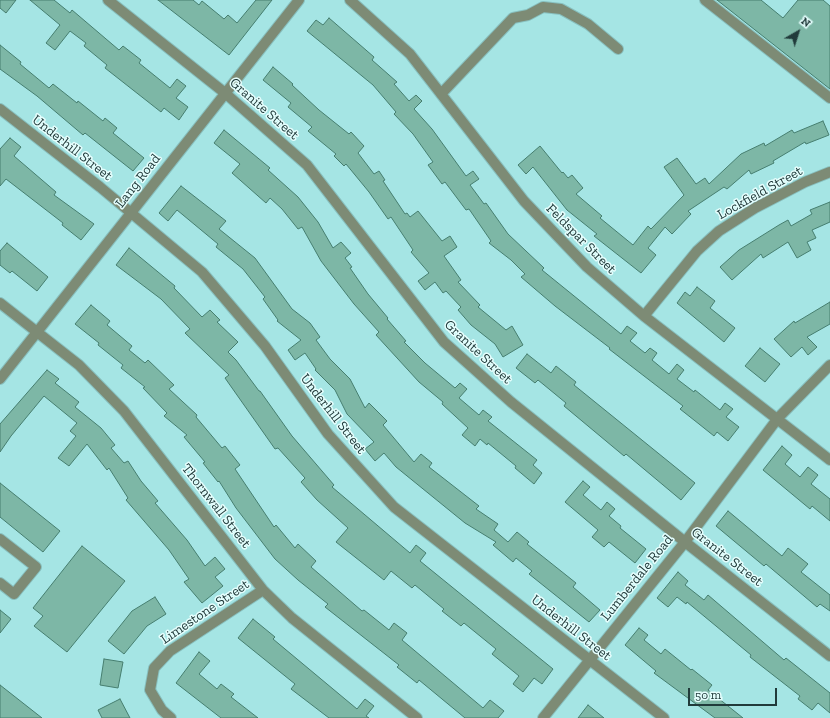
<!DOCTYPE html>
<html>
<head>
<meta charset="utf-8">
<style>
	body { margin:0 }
	#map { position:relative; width:830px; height:718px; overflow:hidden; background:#a5e5e4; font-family:"Zilla Slab",serif }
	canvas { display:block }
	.north { position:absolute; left:778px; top:12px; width:40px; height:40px; -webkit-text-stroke:3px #e5fefd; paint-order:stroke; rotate:39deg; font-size:11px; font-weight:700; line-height:16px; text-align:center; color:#213b3b }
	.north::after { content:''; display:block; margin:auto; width:14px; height:18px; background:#213b3b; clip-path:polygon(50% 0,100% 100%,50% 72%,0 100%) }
	.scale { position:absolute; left:688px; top:688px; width:89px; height:18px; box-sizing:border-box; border:2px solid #213b3b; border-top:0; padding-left:5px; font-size:12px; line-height:14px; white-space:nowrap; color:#213b3b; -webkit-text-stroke:3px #e5fefd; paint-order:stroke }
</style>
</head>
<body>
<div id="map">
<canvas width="830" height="718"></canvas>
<div class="north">N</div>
<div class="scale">50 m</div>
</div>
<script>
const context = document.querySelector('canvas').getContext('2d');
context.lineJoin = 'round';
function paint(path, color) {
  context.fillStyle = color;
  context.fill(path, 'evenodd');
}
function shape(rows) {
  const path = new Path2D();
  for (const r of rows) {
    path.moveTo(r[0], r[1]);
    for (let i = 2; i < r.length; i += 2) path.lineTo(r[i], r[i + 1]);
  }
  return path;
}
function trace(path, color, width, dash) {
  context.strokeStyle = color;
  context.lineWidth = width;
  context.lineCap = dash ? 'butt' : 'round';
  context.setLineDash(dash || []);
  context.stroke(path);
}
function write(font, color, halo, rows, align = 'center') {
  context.font = font + ' "Zilla Slab",serif';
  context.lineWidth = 3;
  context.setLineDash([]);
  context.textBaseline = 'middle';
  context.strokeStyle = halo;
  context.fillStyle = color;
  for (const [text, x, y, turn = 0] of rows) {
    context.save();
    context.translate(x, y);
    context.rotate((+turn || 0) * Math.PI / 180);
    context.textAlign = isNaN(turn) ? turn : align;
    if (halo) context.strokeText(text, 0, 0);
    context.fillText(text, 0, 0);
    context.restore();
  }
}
const building = shape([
	[0,0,16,0,6,13,0,8,0,0],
	[30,0,54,0,70,13,72,10,119,50,123,46,141,60,139,63,170,88,177,79,186,86,176,98,188,107,179,120,164,108,161,112,105,68,107,65,84,46,86,43,70,31,55,50,46,43,60,25,30,0],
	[158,0,193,0,199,5,202,1,224,19,228,15,237,23,256,0,272,0,229,55,158,0],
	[717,0,761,0,783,18,798,0,823,0,830,6,830,89,717,0],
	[329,18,374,57,372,60,397,82,394,84,409,101,416,95,422,101,414,109,432,129,466,176,473,171,479,179,470,185,484,204,486,203,508,234,544,268,542,270,621,334,627,326,637,333,630,341,645,353,650,348,657,353,652,360,669,374,677,364,684,370,677,379,694,392,695,390,720,410,725,403,733,409,726,417,739,427,728,441,717,432,714,436,699,424,680,409,683,406,609,349,610,348,555,306,521,277,525,274,511,260,489,243,491,241,469,209,466,210,445,182,442,184,428,165,433,162,413,134,394,114,396,112,373,85,307,31,316,20,323,25,329,18],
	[0,45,21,62,20,64,49,88,53,84,77,103,78,101,103,121,105,118,117,128,113,133,144,158,133,171,85,133,83,135,37,96,0,69,0,45],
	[273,67,293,84,292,85,319,110,349,134,351,132,364,146,358,153,374,174,379,171,385,180,383,181,405,214,407,213,410,217,418,211,442,241,450,236,457,247,444,256,461,280,458,282,480,305,478,307,506,330,512,326,523,345,503,357,495,344,471,325,458,310,461,307,446,291,443,293,435,282,425,290,418,281,429,273,411,252,413,250,391,217,388,219,369,192,346,164,344,166,334,156,336,154,308,131,312,127,288,107,291,103,263,80,273,67],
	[823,121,829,135,806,144,805,142,773,161,774,163,751,174,749,170,727,189,724,187,688,211,691,214,672,234,665,227,648,248,656,255,641,273,594,236,597,234,567,210,533,167,526,174,518,165,540,146,562,173,563,172,568,178,572,175,583,188,576,194,602,216,600,218,633,245,648,226,651,229,684,195,664,167,677,158,696,184,705,178,709,184,741,154,764,143,765,146,792,130,794,133,823,121],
	[224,130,270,168,268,170,298,197,318,222,333,248,341,242,351,253,345,258,352,267,350,268,368,294,388,318,387,319,406,341,404,342,425,363,455,388,460,383,467,389,459,398,479,415,483,410,492,417,488,421,537,460,533,465,542,473,534,484,515,468,516,466,488,443,487,445,480,439,475,446,462,435,468,428,442,404,443,402,419,382,376,335,379,332,354,304,321,261,302,227,298,229,282,209,270,198,266,203,232,173,240,164,214,143,224,130],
	[10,138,21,147,14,156,56,192,54,195,94,224,81,240,62,225,63,223,6,179,0,186,0,149,10,138],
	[181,186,226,221,219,229,255,258,292,309,310,323,320,337,316,340,330,359,350,379,365,408,369,403,387,421,383,425,414,462,421,454,432,463,429,467,479,506,476,509,498,524,494,530,508,542,517,532,529,542,527,544,576,583,573,587,600,610,589,622,529,574,532,571,516,558,513,562,493,545,496,542,465,523,396,467,384,453,375,461,365,449,374,442,347,414,335,390,315,370,316,369,305,353,295,360,288,350,301,340,277,321,278,320,263,299,265,297,243,269,216,247,218,244,177,210,168,221,159,213,181,186],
	[830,202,830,222,812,230,816,238,807,242,811,250,797,258,788,242,763,258,761,254,732,280,720,267,739,250,779,225,788,220,791,226,812,214,810,210,830,202],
	[7,243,48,277,37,291,12,271,10,273,0,265,0,251,7,243],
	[129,248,175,286,174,288,202,317,210,310,220,320,217,322,238,342,228,352,236,360,259,391,260,391,292,436,334,485,332,487,410,553,416,545,426,553,420,561,553,669,542,684,534,678,523,692,513,684,519,676,492,654,496,649,464,623,461,626,442,611,444,609,415,585,412,588,391,571,384,580,336,542,348,528,317,500,301,482,305,478,278,448,275,449,225,378,229,375,185,333,190,329,161,299,116,265,129,248],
	[697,287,715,301,710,308,735,328,724,342,677,303,685,292,690,296,697,287],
	[830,302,830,324,807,337,817,347,808,355,802,347,791,357,774,339,794,321,795,323,830,302],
	[91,305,110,321,107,325,132,346,129,350,145,363,148,360,174,385,169,389,197,415,196,417,222,448,225,446,240,465,235,469,274,527,276,525,295,548,298,544,316,561,311,567,362,611,364,610,389,630,394,623,407,633,402,640,483,708,490,700,504,711,498,718,465,718,419,680,417,683,397,667,399,665,325,607,328,604,298,580,275,559,236,508,219,481,218,482,203,463,205,462,184,437,187,435,164,416,167,413,143,388,145,387,121,368,123,365,98,345,99,343,75,324,91,305],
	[760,348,780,364,765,382,745,366,760,348],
	[527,354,551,373,556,366,576,382,574,385,695,483,681,500,626,454,624,456,564,406,566,403,538,380,535,383,516,368,527,354],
	[47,370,59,379,55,383,79,402,75,407,101,428,115,445,111,448,124,463,128,461,141,481,158,501,155,503,187,540,205,566,215,557,225,569,215,577,223,586,202,603,184,582,189,579,169,550,126,500,128,498,109,468,107,470,87,444,69,466,58,458,76,436,70,431,77,423,44,396,11,436,0,452,0,424,47,370],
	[782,446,792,455,785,464,800,477,808,467,818,475,811,484,830,499,830,521,812,506,810,509,763,470,782,446],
	[583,481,590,487,583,495,601,510,607,502,615,509,609,516,621,526,620,528,646,549,635,563,609,542,604,547,592,537,598,530,565,502,583,481],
	[0,483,60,531,43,552,0,517,0,483],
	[728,511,782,556,788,548,808,564,801,572,830,595,830,611,820,604,817,607,766,564,764,566,716,526,728,511],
	[82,546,125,581,67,652,34,626,43,616,33,608,82,546],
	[678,572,688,581,685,585,704,600,708,595,784,660,786,658,830,693,830,713,818,703,812,710,798,699,800,696,750,657,751,655,687,602,686,604,677,597,668,607,657,598,678,572],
	[155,597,166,614,147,626,124,654,108,641,132,611,155,597],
	[0,610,11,619,0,633,0,610],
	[253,619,275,637,273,639,357,709,365,699,374,706,366,716,369,718,329,718,291,689,295,684,238,638,253,619],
	[639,628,648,635,644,640,661,654,665,649,691,670,692,669,712,685,708,690,743,718,715,718,654,673,656,671,625,645,639,628],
	[199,652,210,661,199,674,217,689,221,684,234,694,231,697,258,718,221,718,176,683,199,652],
	[104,659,123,662,118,688,100,685,104,659],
	[0,685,42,718,0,718,0,685],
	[120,699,130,718,102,718,98,710,120,699],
	[588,705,604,718,578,718,588,705]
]);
const minor = shape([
	[108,0,225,93,307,165,444,342,511,402,685,542,830,656],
	[350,0,410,54,524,201,587,267,644,316,830,460],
	[705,0,830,98],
	[441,94,513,18,528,15,543,7,561,9,588,24,618,49],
	[0,109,100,187,202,272,265,346,328,434,394,507,664,718],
	[0,303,79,365,124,411,263,590,292,618,417,718],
	[644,316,697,251,719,231,755,208,805,182,830,172],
	[0,379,299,0],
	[0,539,36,567,14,594,0,583],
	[171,718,162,710,150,690,154,668,170,651,263,590],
	[543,718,685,542,778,418,830,365]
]);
const streetNames = [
	["Granite Street",264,109,41],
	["Underhill Street",72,148,38],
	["Lang Road",138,181,-52],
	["Lockfield Street",760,193,-29],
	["Feldspar Street",581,239,45],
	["Granite Street",478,352,43],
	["Underhill Street",333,414,52],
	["Thornwall Street",216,506,52],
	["Granite Street",727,557,38],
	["Lumberdale Road",637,578,-51],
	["Limestone Street",205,612,-34],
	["Underhill Street",571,628,38]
];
paint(building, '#7db7a6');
trace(building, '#467e6f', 1);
trace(minor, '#88c0bf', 12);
trace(minor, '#7d8b75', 10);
write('14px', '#213b3b', '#e5fefd', streetNames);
</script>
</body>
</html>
